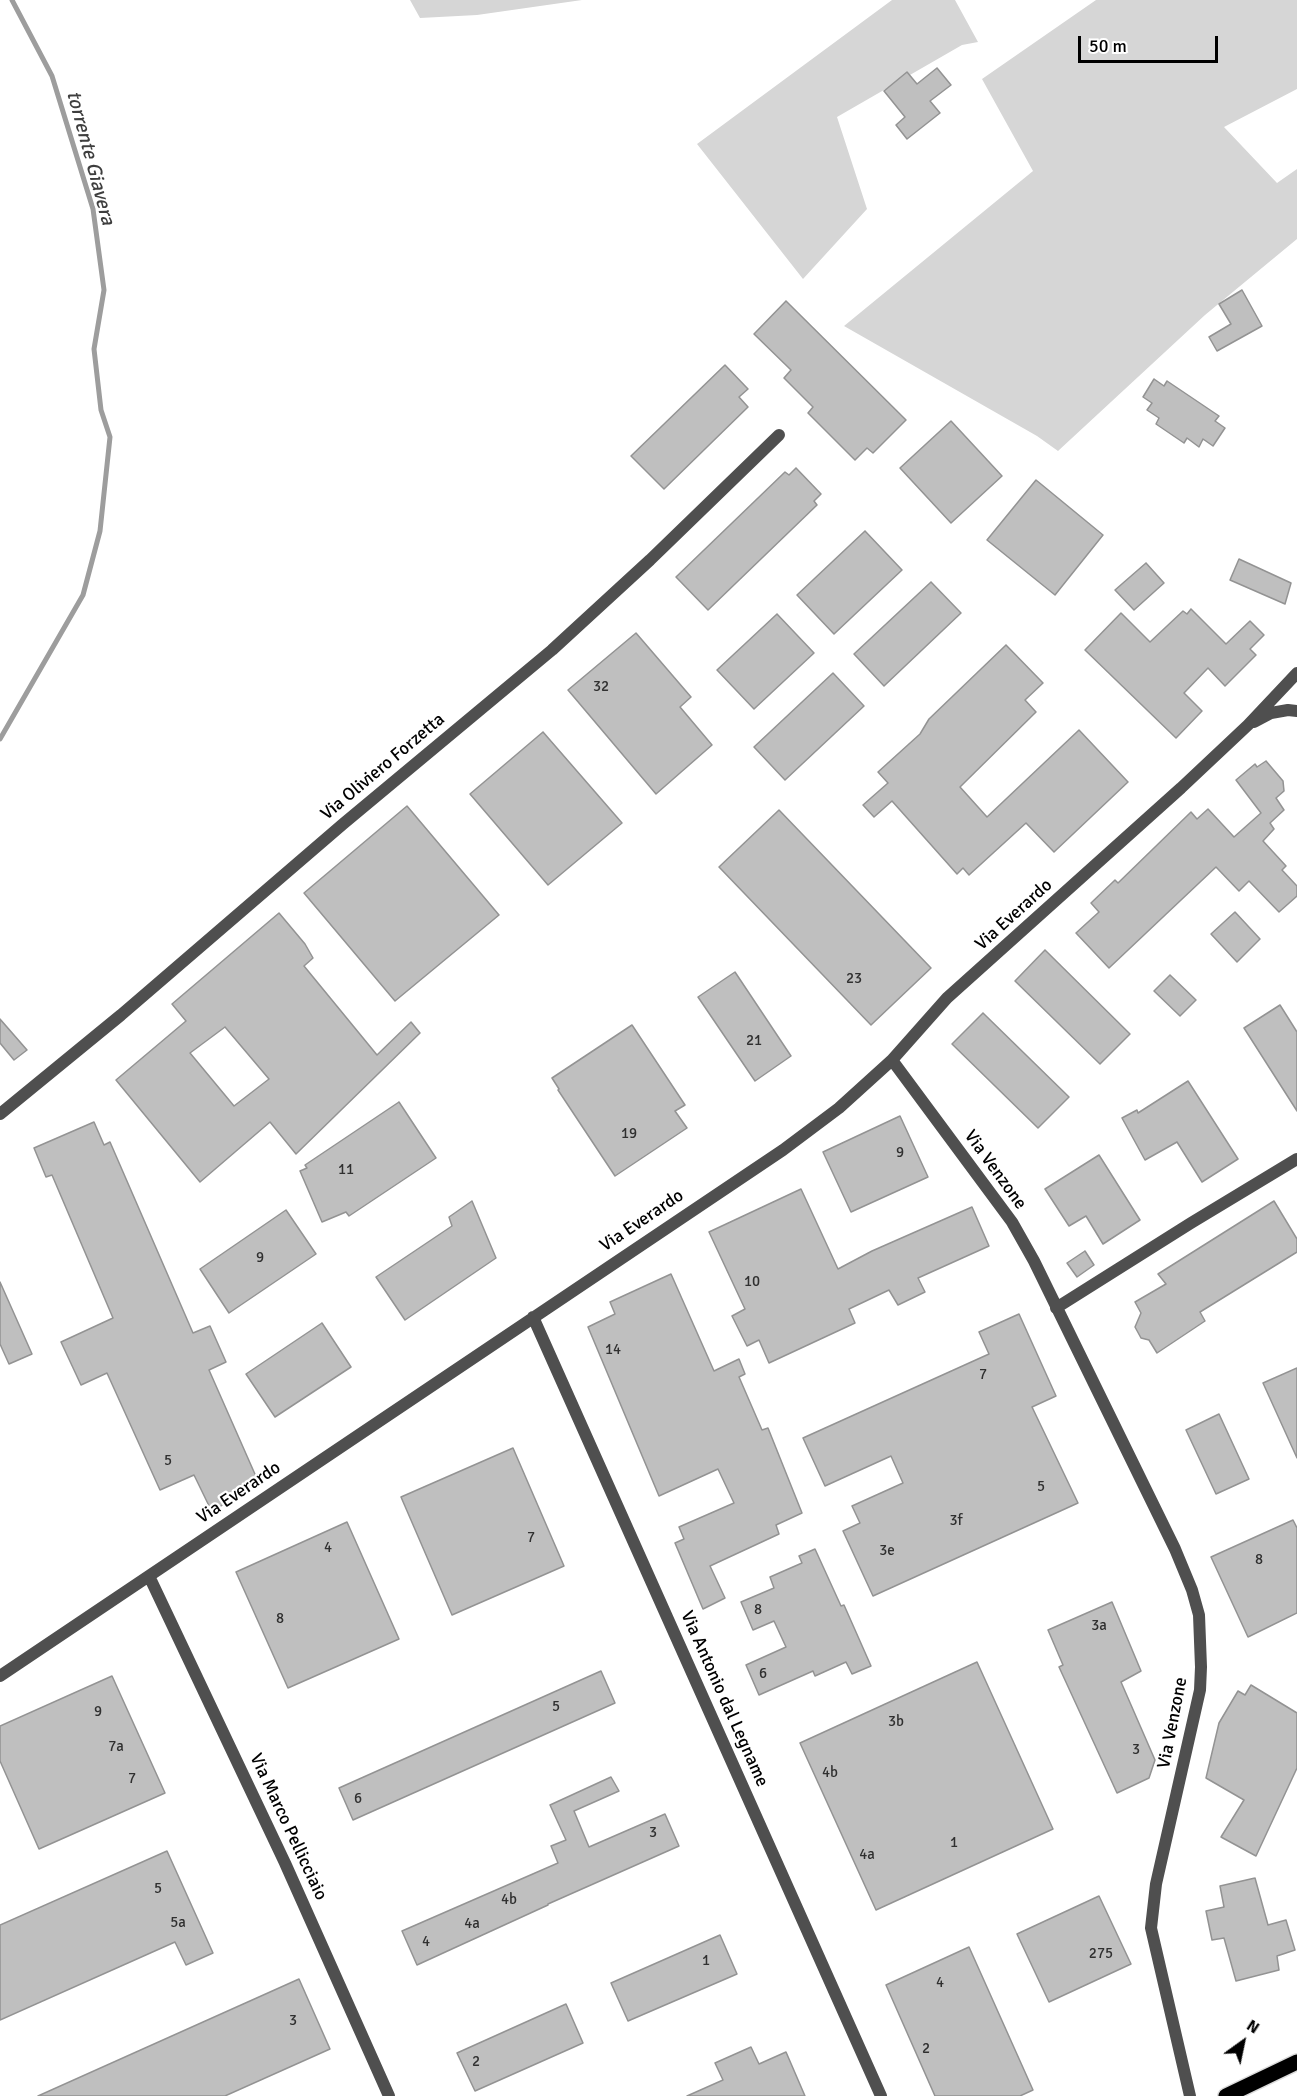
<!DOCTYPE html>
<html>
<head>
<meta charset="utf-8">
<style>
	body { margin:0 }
	#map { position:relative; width:1297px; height:2096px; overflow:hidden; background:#fff; font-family:Signika,sans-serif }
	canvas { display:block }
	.north { position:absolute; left:1213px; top:2012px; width:60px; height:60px; -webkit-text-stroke:4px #fff; paint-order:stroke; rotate:33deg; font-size:16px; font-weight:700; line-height:24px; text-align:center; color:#000 }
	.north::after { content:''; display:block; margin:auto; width:21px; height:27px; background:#000; clip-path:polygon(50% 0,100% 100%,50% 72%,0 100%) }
	.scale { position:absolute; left:1078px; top:36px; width:140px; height:27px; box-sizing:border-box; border:3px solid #000; border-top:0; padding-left:8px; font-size:18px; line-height:21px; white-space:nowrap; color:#000; -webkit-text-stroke:4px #fff; paint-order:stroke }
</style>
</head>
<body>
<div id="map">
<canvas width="1297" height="2096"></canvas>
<div class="north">N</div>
<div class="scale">50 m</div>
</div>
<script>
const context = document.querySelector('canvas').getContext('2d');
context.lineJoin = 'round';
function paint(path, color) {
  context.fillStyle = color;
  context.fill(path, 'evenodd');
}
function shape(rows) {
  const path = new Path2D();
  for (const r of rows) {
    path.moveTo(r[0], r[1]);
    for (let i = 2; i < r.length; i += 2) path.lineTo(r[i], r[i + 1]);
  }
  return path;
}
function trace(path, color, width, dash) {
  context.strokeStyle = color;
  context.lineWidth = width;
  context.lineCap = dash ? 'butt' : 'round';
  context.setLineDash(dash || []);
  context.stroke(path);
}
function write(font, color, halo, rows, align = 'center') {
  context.font = font + ' Signika,sans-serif';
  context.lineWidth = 4.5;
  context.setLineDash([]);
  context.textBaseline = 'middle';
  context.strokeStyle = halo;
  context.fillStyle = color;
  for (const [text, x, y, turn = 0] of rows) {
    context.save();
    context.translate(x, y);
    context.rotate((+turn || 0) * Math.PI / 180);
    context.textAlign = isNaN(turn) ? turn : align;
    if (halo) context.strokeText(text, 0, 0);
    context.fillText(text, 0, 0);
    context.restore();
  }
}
const green = shape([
	[410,0,582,0,477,15,420,18],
	[892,0,955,0,978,42,962,45,837,117,867,209,803,279,697,144],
	[1096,0,1297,0,1297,89,1224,127,1277,183,1297,169,1297,239,1205,315,1058,451,1037,436,844,326,1033,171,982,79]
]);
const stream = shape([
	[0,739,83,595,100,531,110,437,101,410,94,349,104,290,93,209,52,76,12,0]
]);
const building = shape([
	[937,68,951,85,930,101,940,113,907,139,896,125,905,117,884,91,907,72,917,84,937,68],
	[1242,290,1262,326,1217,351,1209,337,1231,324,1219,304,1242,290],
	[786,301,906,420,873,453,867,448,855,460,808,413,813,407,784,378,791,370,754,334,786,301],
	[725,365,748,389,739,397,748,407,664,489,631,456,725,365],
	[1154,379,1164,386,1167,381,1219,416,1215,421,1225,428,1213,446,1203,439,1199,447,1187,438,1184,443,1156,424,1159,418,1147,410,1152,403,1143,397,1154,379],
	[951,421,1002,476,951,523,900,468,951,421],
	[796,468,821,494,814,501,817,505,708,610,676,577,785,472,789,475,796,468],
	[1036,480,1103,535,1055,595,987,540,1036,480],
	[865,531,902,570,834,634,797,595,865,531],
	[1239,559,1291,583,1285,604,1230,580,1239,559],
	[1146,563,1164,583,1134,610,1115,590,1146,563],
	[931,582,961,613,884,686,854,654,931,582],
	[1191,609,1226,644,1250,621,1264,635,1250,649,1256,655,1225,686,1208,668,1184,693,1202,711,1176,738,1085,650,1121,613,1150,642,1183,611,1187,614,1191,609],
	[777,614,814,653,754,709,717,670,777,614],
	[636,633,691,697,680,707,712,745,656,794,568,690,636,633],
	[1006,645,1043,683,1025,700,1036,712,960,787,987,817,1079,730,1128,782,1054,852,1026,823,969,875,963,868,957,874,892,801,874,817,863,805,888,783,878,772,920,734,929,719,1006,645],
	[833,673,864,706,785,780,754,747,833,673],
	[543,732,622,823,548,885,470,794,543,732],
	[1266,761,1283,781,1284,791,1276,798,1284,810,1270,823,1274,829,1263,841,1286,866,1282,870,1297,886,1297,896,1279,912,1249,881,1239,891,1216,867,1109,968,1076,933,1099,912,1091,903,1115,880,1118,883,1191,812,1197,819,1208,809,1234,837,1261,813,1236,780,1255,764,1257,767,1266,761],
	[407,806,499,915,395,1001,304,893,407,806],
	[779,810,931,968,871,1025,719,867,779,810],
	[1235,912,1260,939,1237,962,1211,934,1235,912],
	[279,913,305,944,313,958,304,966,377,1055,411,1022,420,1033,296,1154,270,1122,200,1182,116,1080,186,1021,172,1004,279,913],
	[225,1027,269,1079,234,1106,190,1053,225,1027],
	[1045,950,1130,1034,1100,1064,1015,981,1045,950],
	[735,972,791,1056,755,1081,698,997,735,972],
	[1170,975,1196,1000,1180,1016,1154,991,1170,975],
	[1280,1005,1297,1032,1297,1111,1244,1028,1280,1005],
	[983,1013,1069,1097,1038,1128,952,1044,983,1013],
	[0,1019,27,1050,14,1060,0,1043,0,1019],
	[632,1025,685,1105,675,1111,687,1128,615,1176,558,1090,559,1089,552,1078,632,1025],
	[1188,1081,1238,1159,1202,1182,1177,1142,1145,1160,1122,1118,1137,1110,1138,1113,1188,1081],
	[399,1102,436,1158,349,1216,346,1212,322,1222,300,1171,307,1168,305,1165,399,1102],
	[900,1116,928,1177,851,1212,823,1152,900,1116],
	[94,1122,104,1145,110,1142,193,1333,210,1326,226,1362,209,1370,258,1481,212,1512,194,1475,160,1490,107,1373,81,1385,61,1342,113,1318,52,1175,46,1177,34,1148,94,1122],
	[1099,1155,1140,1220,1103,1244,1086,1216,1069,1226,1045,1189,1099,1155],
	[801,1189,838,1269,872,1251,972,1207,989,1246,918,1278,925,1292,898,1305,889,1290,849,1309,855,1323,769,1363,759,1340,747,1346,732,1316,745,1309,709,1232,801,1189],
	[472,1201,496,1258,405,1320,376,1277,452,1226,449,1217,472,1201],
	[1274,1201,1297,1239,1297,1252,1200,1312,1205,1321,1157,1353,1149,1340,1141,1338,1135,1327,1141,1313,1135,1302,1166,1284,1158,1274,1274,1201],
	[286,1210,316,1254,229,1313,200,1269,286,1210],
	[1085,1251,1094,1265,1077,1277,1067,1263,1085,1251],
	[671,1274,714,1371,739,1359,745,1374,739,1377,762,1430,768,1428,802,1513,776,1525,779,1534,710,1566,725,1598,703,1609,675,1543,684,1539,679,1527,734,1503,718,1469,659,1496,588,1327,615,1314,610,1302,671,1274],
	[0,1282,32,1354,9,1364,0,1344,0,1282],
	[1019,1314,1056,1396,1032,1407,1078,1503,873,1596,843,1531,860,1523,852,1506,903,1483,891,1456,825,1486,803,1438,989,1354,979,1332,1019,1314],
	[322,1323,351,1367,275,1417,246,1374,322,1323],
	[1297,1368,1297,1458,1263,1383,1297,1368],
	[1219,1414,1249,1479,1216,1494,1186,1430,1219,1414],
	[513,1448,564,1566,452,1615,401,1497,513,1448],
	[1293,1520,1297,1528,1297,1613,1248,1637,1211,1557,1293,1520],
	[347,1522,399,1639,288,1688,236,1572,347,1522],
	[815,1549,841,1606,844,1605,871,1666,852,1674,846,1662,815,1676,813,1671,759,1695,746,1665,786,1647,774,1621,753,1630,741,1602,774,1588,770,1577,802,1563,799,1556,815,1549],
	[1112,1602,1141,1671,1121,1682,1155,1760,1149,1778,1117,1793,1059,1667,1063,1665,1048,1630,1112,1602],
	[977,1662,1053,1829,876,1910,800,1743,977,1662],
	[601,1671,615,1703,353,1820,339,1788,601,1671],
	[112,1676,165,1793,39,1849,0,1761,0,1726,112,1676],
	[1251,1685,1297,1713,1297,1768,1256,1856,1221,1837,1244,1800,1206,1778,1219,1723,1238,1691,1245,1695,1251,1685],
	[611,1777,619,1791,574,1811,589,1847,665,1814,679,1846,548,1904,548,1905,417,1965,402,1931,558,1863,551,1846,566,1840,550,1805,611,1777],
	[167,1851,213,1953,186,1965,175,1942,0,2020,0,1925,167,1851],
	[1255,1878,1268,1925,1286,1920,1295,1950,1277,1956,1279,1970,1236,1981,1224,1938,1212,1940,1206,1911,1224,1907,1220,1886,1255,1878],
	[1099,1896,1131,1964,1049,2002,1017,1934,1099,1896],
	[720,1935,737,1974,628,2021,611,1983,720,1935],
	[969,1947,1033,2090,1020,2096,935,2096,886,1985,969,1947],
	[299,1979,330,2049,225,2096,38,2096,299,1979],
	[566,2004,583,2043,475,2091,457,2053,566,2004],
	[751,2047,759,2064,786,2052,805,2096,687,2096,723,2080,715,2063,751,2047]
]);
const minor = shape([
	[1254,722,1271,713,1288,710,1297,711],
	[892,1060,1012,1222,1034,1261,1175,1549,1192,1590,1199,1615,1201,1667,1200,1690,1156,1884,1151,1928,1190,2096],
	[0,1114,121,1015,343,824,552,650,650,560,779,435],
	[1056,1308,1191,1223,1297,1159],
	[533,1317,881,2096],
	[149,1576,285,1863,389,2096],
	[0,1676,783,1150,839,1108,892,1060,947,998,1181,788,1248,725,1297,673]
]);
const primary = shape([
	[1226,2096,1297,2062]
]);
const numberNames = [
	["32",601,687],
	["23",854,979],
	["21",754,1041],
	["19",629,1134],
	["9",900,1153],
	["11",346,1170],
	["9",260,1258],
	["10",752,1282],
	["14",613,1350],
	["7",983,1375],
	["5",168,1461],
	["5",1041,1487],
	["3f",956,1521],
	["7",531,1538],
	["4",328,1548],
	["3e",887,1551],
	["8",1259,1560],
	["8",758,1610],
	["8",280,1619],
	["3a",1099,1626],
	["6",763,1674],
	["5",556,1707],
	["9",98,1712],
	["3b",896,1722],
	["7a",116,1747],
	["3",1136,1750],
	["4b",830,1773],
	["7",132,1779],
	["6",358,1799],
	["3",653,1833],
	["1",954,1843],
	["4a",867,1855],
	["5",158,1889],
	["4b",509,1900],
	["5a",178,1923],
	["4a",472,1924],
	["4",426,1942],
	["275",1101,1954],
	["1",706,1961],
	["4",940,1983],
	["3",293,2021],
	["2",926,2049],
	["2",476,2062]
];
const streetNames = [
	["Via Oliviero Forzetta",383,767,-40],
	["Via Everardo",1014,915,-42],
	["Via Venzone",995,1170,54],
	["Via Everardo",642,1221,-34],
	["Via Everardo",239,1493,-34],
	["Via Antonio dal Legname",724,1699,66],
	["Via Venzone",1173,1723,-79],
	["Via Marco Pellicciaio",288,1827,65]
];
const waterNames = [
	["torrente Giavera",90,158,75]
];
paint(green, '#d6d6d6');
trace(stream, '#9d9d9d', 5);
paint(building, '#bfbfbf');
trace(building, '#939393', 1.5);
trace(primary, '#dbdbdb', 18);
trace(minor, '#4f4f4f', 12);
trace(primary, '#000', 15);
write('15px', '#303030', null, numberNames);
write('18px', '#000', '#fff', streetNames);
write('italic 20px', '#3e3e3e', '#fff', waterNames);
</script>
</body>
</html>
